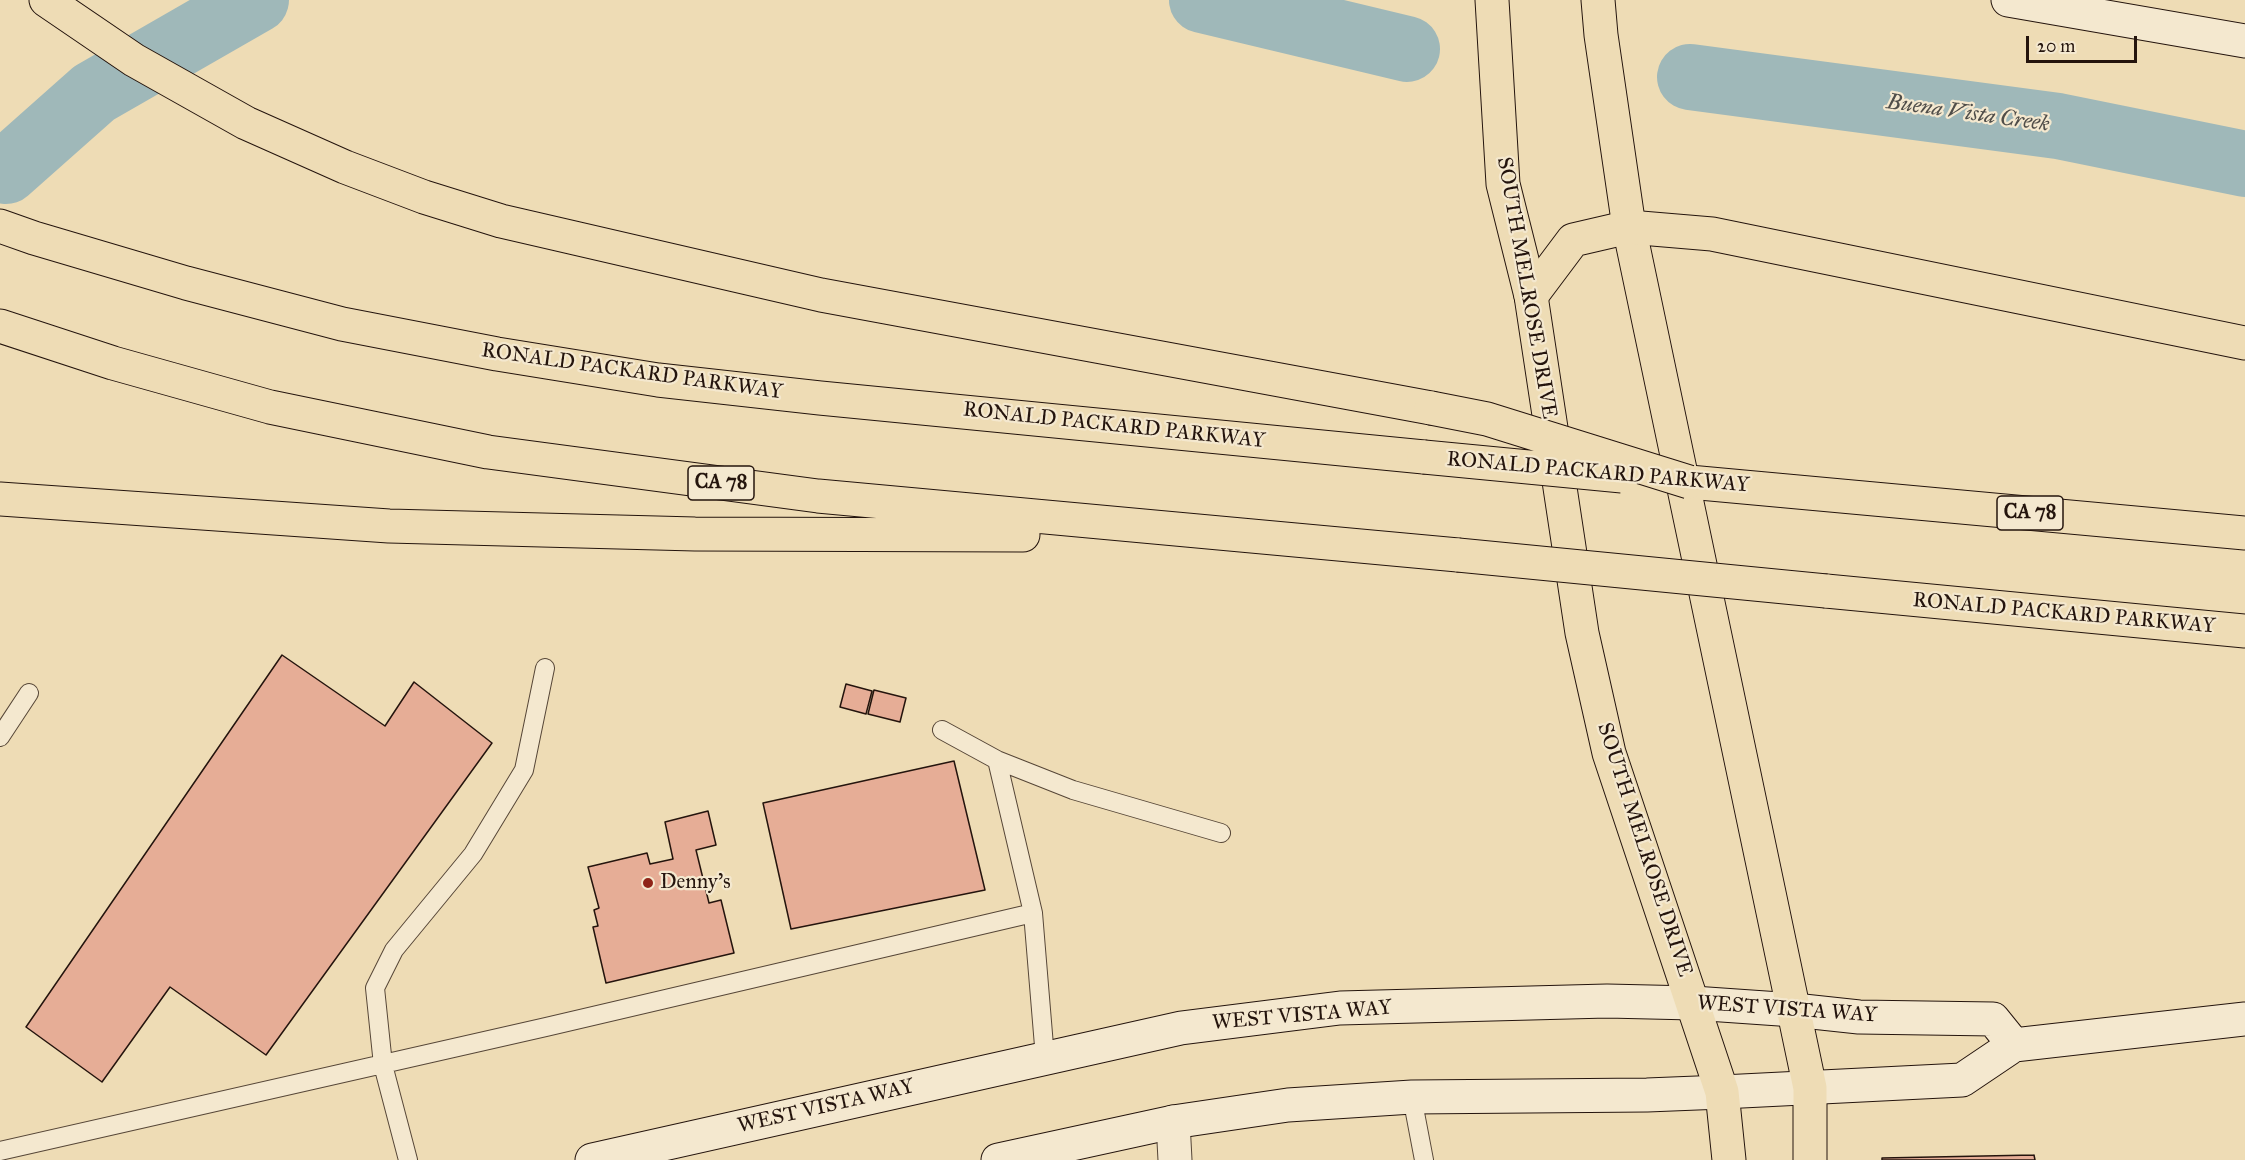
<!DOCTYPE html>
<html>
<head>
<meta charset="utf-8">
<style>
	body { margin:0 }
	#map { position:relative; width:2245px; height:1160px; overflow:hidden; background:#eedcb5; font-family:"IM FELL Great Primer",serif }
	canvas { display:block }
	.scale { position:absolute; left:2026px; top:36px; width:111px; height:27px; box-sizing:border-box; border:3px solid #24140d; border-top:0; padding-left:8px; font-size:18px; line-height:21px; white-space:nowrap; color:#24140d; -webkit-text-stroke:4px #f4e8cf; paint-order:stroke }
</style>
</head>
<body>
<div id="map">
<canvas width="2245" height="1160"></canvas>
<div class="scale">20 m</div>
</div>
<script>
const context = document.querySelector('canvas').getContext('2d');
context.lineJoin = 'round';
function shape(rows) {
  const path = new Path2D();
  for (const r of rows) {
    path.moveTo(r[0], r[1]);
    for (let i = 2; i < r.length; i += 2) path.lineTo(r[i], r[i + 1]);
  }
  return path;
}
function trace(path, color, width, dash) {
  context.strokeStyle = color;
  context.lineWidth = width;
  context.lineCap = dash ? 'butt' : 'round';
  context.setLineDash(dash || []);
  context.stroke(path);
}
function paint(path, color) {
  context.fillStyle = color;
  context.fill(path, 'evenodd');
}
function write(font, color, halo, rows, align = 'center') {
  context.font = font + ' "IM FELL Great Primer",serif';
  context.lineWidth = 4.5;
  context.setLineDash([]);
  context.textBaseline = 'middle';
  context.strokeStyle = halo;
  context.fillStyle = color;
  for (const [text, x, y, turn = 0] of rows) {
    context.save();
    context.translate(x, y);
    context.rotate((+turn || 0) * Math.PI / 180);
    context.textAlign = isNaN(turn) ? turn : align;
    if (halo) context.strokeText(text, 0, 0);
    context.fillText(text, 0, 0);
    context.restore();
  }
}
const river = shape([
	[1202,0,1407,49],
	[1690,77,2058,126,2245,164],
	[6,171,94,93,256,0]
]);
const building = shape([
	[282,655,385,726,414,682,492,743,266,1055,170,987,102,1082,26,1027,282,655],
	[846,684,872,691,866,714,840,707,846,684],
	[874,690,906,698,900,722,868,714,874,690],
	[954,761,985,890,791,929,763,803,954,761],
	[708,811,716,845,696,850,709,903,721,900,734,953,606,983,593,927,598,926,594,910,599,908,588,867,647,853,650,864,673,859,665,822,708,811],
	[2034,1155,2035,1160,1882,1160,1882,1158,2034,1155]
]);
const service = shape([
	[942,730,997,760,1073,790,1221,833],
	[0,737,29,693],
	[997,760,1033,913,1045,1058],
	[1412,1097,1424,1160],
	[0,1151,546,1027,1033,913],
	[408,1160,383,1065,375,988,394,950,473,854,524,770,545,668]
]);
const minor = shape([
	[1173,1122,1175,1160]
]);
const secondary = shape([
	[2008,0,2245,41],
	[592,1160,1181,1028,1340,1008,1607,1001,1693,1003,1794,1010,1859,1017,1993,1019,2014,1045],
	[998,1160,1173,1122,1288,1105,1412,1097,1647,1095,1722,1092,1962,1080,2014,1045,2245,1019]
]);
const primary = shape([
	[1492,0,1503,184,1531,296,1582,633,1609,753,1722,1092,1729,1160],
	[1598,0,1601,35,1629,227,1810,1088,1810,1160]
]);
const motorway = shape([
	[46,0,134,60,246,123,345,167,424,197,501,221,821,295,1431,408],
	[0,226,34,238,186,283,342,324,497,354,658,380,820,398,1424,457],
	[1531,296,1573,240,1629,227,1712,234,2245,343],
	[0,326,113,363,270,407,488,452,818,496,1458,555],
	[1689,482,2245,533],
	[0,499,389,526,695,534,1023,535],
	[1826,591,2245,631]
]);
const motorwayBridge = shape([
	[1431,408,1487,419,1689,482],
	[1424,457,1622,476],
	[1458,555,1826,591]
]);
const markers = [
	[648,883,6,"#8f2418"]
];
const shields = [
	[721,483,66],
	[2030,513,66]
];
const shieldNames = [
	["CA 78",721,483],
	["CA 78",2030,513]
];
const streetNames = [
	["SOUTH MELROSE DRIVE",1526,288,80],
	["RONALD PACKARD PARKWAY",632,372,8],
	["RONALD PACKARD PARKWAY",1114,426,6],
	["RONALD PACKARD PARKWAY",1598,473,5],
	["RONALD PACKARD PARKWAY",2064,614,5],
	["SOUTH MELROSE DRIVE",1644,850,72],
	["WEST VISTA WAY",1787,1010,4],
	["WEST VISTA WAY",1302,1016,-5],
	["WEST VISTA WAY",826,1107,-13]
];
const poiNames = [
	["Denny's",660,883]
];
const waterNames = [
	["Buena Vista Creek",1968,114,8]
];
trace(river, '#9fb8b9', 66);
paint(building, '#e6ad96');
trace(building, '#24140d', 1.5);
trace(service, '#564637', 20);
trace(minor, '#564637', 35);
trace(secondary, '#24140d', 35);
trace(primary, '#24140d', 35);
trace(motorway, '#24140d', 35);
trace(service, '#f4e8cf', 18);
trace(minor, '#f4e8cf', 33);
trace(secondary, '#f4e8cf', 33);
trace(primary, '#eedcb5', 33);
trace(motorway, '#eedcb5', 33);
trace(motorwayBridge, '#24140d', 35, []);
trace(motorwayBridge, '#eedcb5', 33);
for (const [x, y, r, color] of markers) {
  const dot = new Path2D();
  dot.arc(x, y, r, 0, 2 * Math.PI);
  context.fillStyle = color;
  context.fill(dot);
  trace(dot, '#f4e8cf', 2);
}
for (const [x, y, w] of shields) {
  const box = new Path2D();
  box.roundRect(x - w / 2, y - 17, w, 34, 4.5);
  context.fillStyle = '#f4e8cf';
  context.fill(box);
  trace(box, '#24140d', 1.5);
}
write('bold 20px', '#24140d', null, shieldNames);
write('21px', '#24140d', '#f4e8cf', streetNames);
write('21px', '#24140d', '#f4e8cf', poiNames, 'left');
write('italic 22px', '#4f4d49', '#f4e8cf', waterNames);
</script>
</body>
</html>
